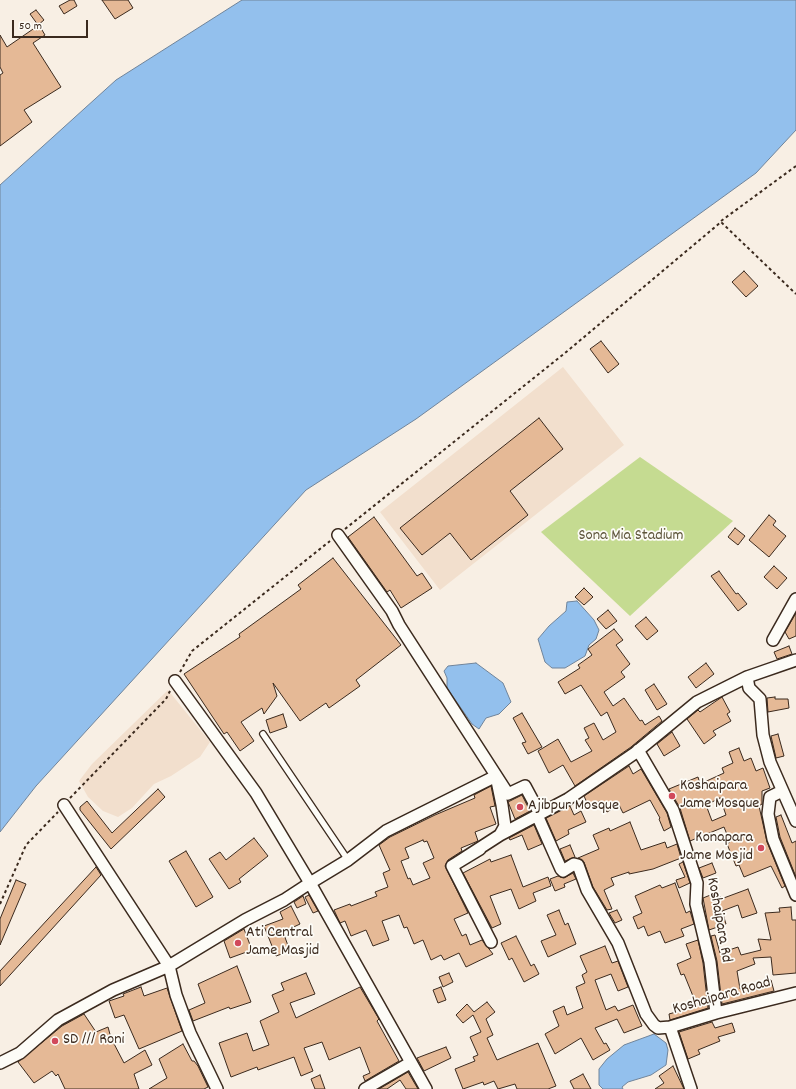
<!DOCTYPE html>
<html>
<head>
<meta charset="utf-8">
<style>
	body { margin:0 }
	#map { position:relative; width:796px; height:1089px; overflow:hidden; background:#f8efe4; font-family:Dekko,sans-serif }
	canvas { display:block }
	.scale { position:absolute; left:12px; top:20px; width:76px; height:18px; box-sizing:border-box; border:2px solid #3b2a1e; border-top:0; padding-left:5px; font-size:12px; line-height:14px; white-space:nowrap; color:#3b2a1e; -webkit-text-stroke:3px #fdfcf7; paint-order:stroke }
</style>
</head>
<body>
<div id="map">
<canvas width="796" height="1089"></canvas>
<div class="scale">50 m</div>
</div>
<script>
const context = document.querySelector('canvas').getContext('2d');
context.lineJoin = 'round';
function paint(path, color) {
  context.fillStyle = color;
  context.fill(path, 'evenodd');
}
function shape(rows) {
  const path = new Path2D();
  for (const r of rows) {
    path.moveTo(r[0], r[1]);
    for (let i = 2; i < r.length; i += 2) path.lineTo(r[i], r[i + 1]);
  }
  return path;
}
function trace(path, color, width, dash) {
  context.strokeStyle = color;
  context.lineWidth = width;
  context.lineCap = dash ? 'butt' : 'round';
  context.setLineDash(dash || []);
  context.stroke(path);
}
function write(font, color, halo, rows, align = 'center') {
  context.font = font + ' Dekko,sans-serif';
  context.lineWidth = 3.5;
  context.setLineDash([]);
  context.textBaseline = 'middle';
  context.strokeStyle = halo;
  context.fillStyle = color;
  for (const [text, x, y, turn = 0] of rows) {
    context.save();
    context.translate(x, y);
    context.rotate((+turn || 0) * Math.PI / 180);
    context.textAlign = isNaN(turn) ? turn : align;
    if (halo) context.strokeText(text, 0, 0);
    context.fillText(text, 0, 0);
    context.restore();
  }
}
const built = shape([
	[563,367,624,445,440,590,380,512],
	[168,690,210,742,200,757,171,776,154,784,132,808,118,817,103,811,88,797,79,781,92,764]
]);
const green = shape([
	[640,457,733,521,630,616,541,532]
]);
const water = shape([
	[242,0,796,0,796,130,756,173,416,419,306,490,36,786,0,832,0,185,116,80,242,0],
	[577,601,594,620,599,630,596,639,589,645,585,656,565,668,552,668,545,662,538,639,549,626,566,611,567,602,577,601],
	[476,663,503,683,511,702,499,714,486,718,479,729,472,724,447,688,447,678,444,671,448,666,476,663],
	[654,1034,666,1043,668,1050,666,1065,651,1075,628,1082,622,1087,623,1089,603,1089,599,1085,599,1069,607,1059,624,1045,654,1034]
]);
const building = shape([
	[70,0,74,0,77,6,64,14,59,6,70,0],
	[102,0,128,0,133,8,115,19,102,0],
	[36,10,44,20,38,25,30,14,36,10],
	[39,25,45,35,33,43,61,87,24,110,32,122,0,146,0,75,3,73,0,67,0,35,7,47,39,25],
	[744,271,758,286,746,297,732,282,744,271],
	[601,341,619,364,608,373,590,349,601,341],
	[539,418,563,449,510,491,528,515,471,560,450,533,422,555,400,528,539,418],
	[769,515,776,521,773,525,786,536,769,557,749,540,769,515],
	[374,517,417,576,422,573,432,588,401,608,390,590,387,592,348,537,374,517],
	[735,528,745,536,738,545,728,537,735,528],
	[333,558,401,645,356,680,360,686,329,708,326,703,300,721,273,683,277,696,264,714,262,708,241,722,254,741,240,751,227,732,224,734,184,674,240,637,239,634,301,589,298,585,333,558],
	[774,566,787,578,777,589,764,577,774,566],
	[719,571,736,594,738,593,747,604,738,611,711,576,719,571],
	[584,588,593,597,584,605,575,597,584,588],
	[608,610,617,621,606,629,597,619,608,610],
	[796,613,796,636,789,639,785,632,796,613],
	[646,617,658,631,647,640,635,626,646,617],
	[614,629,623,640,616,645,630,664,621,672,625,677,604,692,613,706,624,698,640,721,642,720,645,725,659,716,662,721,631,747,575,786,563,765,549,773,538,751,558,739,571,762,592,751,585,740,589,738,584,728,594,723,603,740,616,732,607,712,601,716,581,685,565,694,558,682,580,668,578,665,592,655,588,649,614,629],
	[789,646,792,654,777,659,774,652,789,646],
	[706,663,714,674,696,688,688,677,706,663],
	[654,684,667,704,657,710,645,690,654,684],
	[722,697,730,712,727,714,731,721,713,731,716,735,704,744,687,719,698,710,700,712,722,697],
	[775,697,775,699,788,699,789,708,768,712,767,698,775,697],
	[522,713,542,747,528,754,522,743,526,742,513,718,522,713],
	[283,714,287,727,270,733,266,720,283,714],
	[672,732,680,746,664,756,657,744,672,732],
	[778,734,784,756,776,758,771,736,778,734],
	[739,748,744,761,751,758,756,771,763,768,770,788,762,791,762,804,759,806,767,842,785,886,782,888,771,866,744,877,739,865,736,866,727,844,730,842,724,827,690,841,680,808,669,789,698,777,700,784,724,773,722,768,733,763,729,752,739,748],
	[720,798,726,815,712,821,706,805,720,798],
	[629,766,633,774,641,769,667,813,671,827,664,831,659,819,660,818,650,800,623,813,619,805,607,812,600,801,589,807,584,796,629,766],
	[491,786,495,806,490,807,496,824,475,832,478,841,461,848,462,851,448,860,445,866,468,913,454,919,462,936,466,934,470,945,482,940,493,954,466,967,459,953,444,960,441,955,431,960,423,940,414,944,407,927,404,928,399,915,382,921,389,940,373,946,366,930,351,936,345,921,340,923,334,910,350,904,351,906,377,896,375,892,388,887,383,873,390,870,379,845,390,837,435,815,475,798,474,795,491,786],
	[423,840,424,842,427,841,434,858,423,863,430,878,413,885,410,878,408,879,401,861,409,858,405,848,423,840],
	[158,789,165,797,111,849,80,810,80,807,87,801,112,833,158,789],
	[522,795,530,811,515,819,508,802,522,795],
	[570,806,574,815,581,811,586,822,568,830,569,834,556,841,546,818,570,806],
	[781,815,792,843,796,841,796,877,780,837,776,817,781,815],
	[630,822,641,850,665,842,667,848,677,844,681,858,653,869,629,874,629,872,611,878,614,885,604,890,612,909,607,910,593,887,584,862,578,858,599,849,593,835,609,828,610,831,630,822],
	[534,825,542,844,528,850,522,835,510,840,509,838,534,825],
	[254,838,268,856,239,879,241,882,229,889,209,859,220,852,226,860,254,838],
	[570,845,575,857,565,861,560,849,570,845],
	[186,851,213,897,196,907,169,861,186,851],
	[511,855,523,887,548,877,551,886,533,893,536,901,519,909,511,889,490,896,501,924,492,928,463,873,490,859,491,862,511,855],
	[683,862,690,883,679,888,676,880,685,877,679,864,683,862],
	[712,863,716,873,703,878,699,868,712,863],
	[96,867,101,875,0,986,0,971,96,867],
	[573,873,576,879,564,884,565,887,555,891,550,879,558,876,564,878,573,873],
	[16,880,26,884,0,945,0,919,16,880],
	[675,883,686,913,690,911,694,924,681,929,684,936,665,943,660,931,648,936,644,926,638,929,633,917,642,913,635,896,660,885,662,888,675,883],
	[748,889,757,913,742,918,738,905,722,911,726,924,709,930,703,898,718,892,721,899,748,889],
	[309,895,318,911,313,913,305,897,309,895],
	[303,896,306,904,297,908,294,902,303,896],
	[291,906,300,924,283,932,290,951,276,956,264,926,283,919,280,912,291,906],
	[791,907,792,920,796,920,796,973,773,975,771,957,753,958,755,964,737,971,740,989,747,987,748,991,765,987,763,981,771,980,774,991,722,1004,717,961,711,936,715,935,720,953,738,947,741,955,761,950,758,939,771,940,765,913,780,912,779,908,791,907],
	[559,910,565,925,568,923,576,944,548,957,541,941,556,935,547,915,559,910],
	[617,910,622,920,615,923,609,913,617,910],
	[244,929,252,950,230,958,224,941,244,929],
	[516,936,531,966,534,964,539,974,524,982,512,958,509,960,501,943,516,936],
	[698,940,703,963,708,1008,670,1020,669,1014,697,1006,684,974,681,975,677,964,691,958,686,944,698,940],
	[605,946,612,963,618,961,628,987,618,991,611,974,595,980,606,1010,615,1006,618,1011,633,1005,642,1026,624,1033,617,1019,595,1028,604,1044,606,1043,610,1050,593,1060,581,1038,555,1054,545,1034,559,1026,553,1011,564,1006,567,1015,583,1008,576,987,585,983,582,975,587,972,580,956,605,946],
	[237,966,251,1002,230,1009,229,1007,193,1021,189,1010,205,1003,198,984,237,966],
	[306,973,315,994,290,1003,296,1018,360,987,379,1019,377,1021,399,1061,365,1081,363,1076,370,1073,360,1047,329,1060,322,1042,304,1048,313,1071,301,1076,294,1057,258,1070,257,1067,231,1077,219,1043,247,1033,253,1051,269,1045,260,1021,279,1012,272,995,284,990,281,983,306,973],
	[449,973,453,982,443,987,439,977,449,973],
	[141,987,144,996,167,988,182,1031,139,1049,124,1015,115,1018,109,1001,124,996,123,994,141,987],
	[441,987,446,1000,438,1003,433,990,441,987],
	[487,1002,495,1012,486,1019,493,1035,487,1038,497,1060,538,1043,556,1086,548,1089,517,1089,515,1084,498,1089,494,1081,484,1085,483,1082,463,1089,455,1069,475,1061,473,1057,478,1055,470,1037,481,1032,473,1015,463,1023,456,1015,467,1004,474,1012,487,1002],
	[84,1014,96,1032,108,1027,111,1038,124,1063,145,1050,152,1065,134,1074,139,1089,65,1089,58,1074,56,1076,52,1071,34,1083,18,1062,62,1026,84,1014],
	[712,1022,715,1028,732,1023,735,1032,718,1037,720,1041,698,1050,700,1054,688,1059,679,1032,712,1022],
	[183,1044,192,1061,194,1061,198,1066,208,1087,204,1089,149,1089,167,1078,159,1059,183,1044],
	[446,1047,451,1058,424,1071,417,1058,446,1047],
	[673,1066,684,1089,655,1089,664,1083,659,1076,673,1066],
	[408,1072,418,1089,406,1089,400,1080,387,1089,379,1089,408,1072],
	[583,1074,591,1089,574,1089,570,1081,583,1074],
	[320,1075,325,1089,315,1089,311,1079,320,1075]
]);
const path = shape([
	[721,221,796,166],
	[345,529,565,353,721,222,796,294],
	[180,672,192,651,330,541],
	[70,798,166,699,170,691],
	[0,904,26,845,58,812]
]);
const service = shape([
	[263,734,348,860]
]);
const minor = shape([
	[338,535,392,611,399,625,508,794,525,786,540,814],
	[773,640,796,599],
	[747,677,749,688,760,699,763,735,770,762,796,821],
	[638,750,673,810,697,883,696,904,710,962,716,1013],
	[782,791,770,797,768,814,773,839,796,895],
	[64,805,169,966,245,920,284,900,310,883,256,793,175,681],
	[537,815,561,869,563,871,574,864,578,865,587,890,618,943,646,1014,654,1025,658,1028,670,1027],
	[500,835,568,799,635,753,697,702,747,677,796,660],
	[452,866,491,942],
	[0,1063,20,1053,58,1020,113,990,169,966,176,995,190,1033,217,1089],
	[365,1089,410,1063],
	[426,1089,310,883,348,860,386,831,496,776,502,805,505,826,500,835,452,866,480,849],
	[691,1089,670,1027,716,1013,796,993]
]);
const markers = [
	[672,796,4,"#d1495b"],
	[520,807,4,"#d1495b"],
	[761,848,4,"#d1495b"],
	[238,943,4,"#d1495b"],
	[55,1041,4,"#d1495b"]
];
const parkNames = [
	["Sona Mia Stadium",631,537]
];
const poiNames = [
	["Koshaipara",680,787],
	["Jame Mosque",680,805],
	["Ajibpur Mosque",528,807],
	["Konapara",753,839,"right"],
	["Jame Mosjid",753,857,"right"],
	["Ati Central",246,934],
	["Jame Masjid",246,952],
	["SD /// Roni",63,1041]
];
const streetNames = [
	["Koshaipara Rd",718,920,80],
	["Koshaipara Road",722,997,-16]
];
paint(built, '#f2dfcd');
paint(green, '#c5db91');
paint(water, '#93c0ed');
trace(water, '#70849a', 1);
paint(building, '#e5b996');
trace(building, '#3b2a1e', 1);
trace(service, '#3b2a1e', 8);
trace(minor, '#3b2a1e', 14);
trace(path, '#3b2a1e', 2, [3, 3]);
trace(service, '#fdfcf7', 5.5);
trace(minor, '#fdfcf7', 11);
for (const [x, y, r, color] of markers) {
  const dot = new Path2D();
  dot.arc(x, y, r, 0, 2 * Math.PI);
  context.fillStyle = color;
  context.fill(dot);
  trace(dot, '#fdfcf7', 1.5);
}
write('16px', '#5e563b', '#fdfcf7', parkNames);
write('16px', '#3b2a1e', '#fdfcf7', poiNames, 'left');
write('16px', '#3b2a1e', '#fdfcf7', streetNames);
</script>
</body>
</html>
